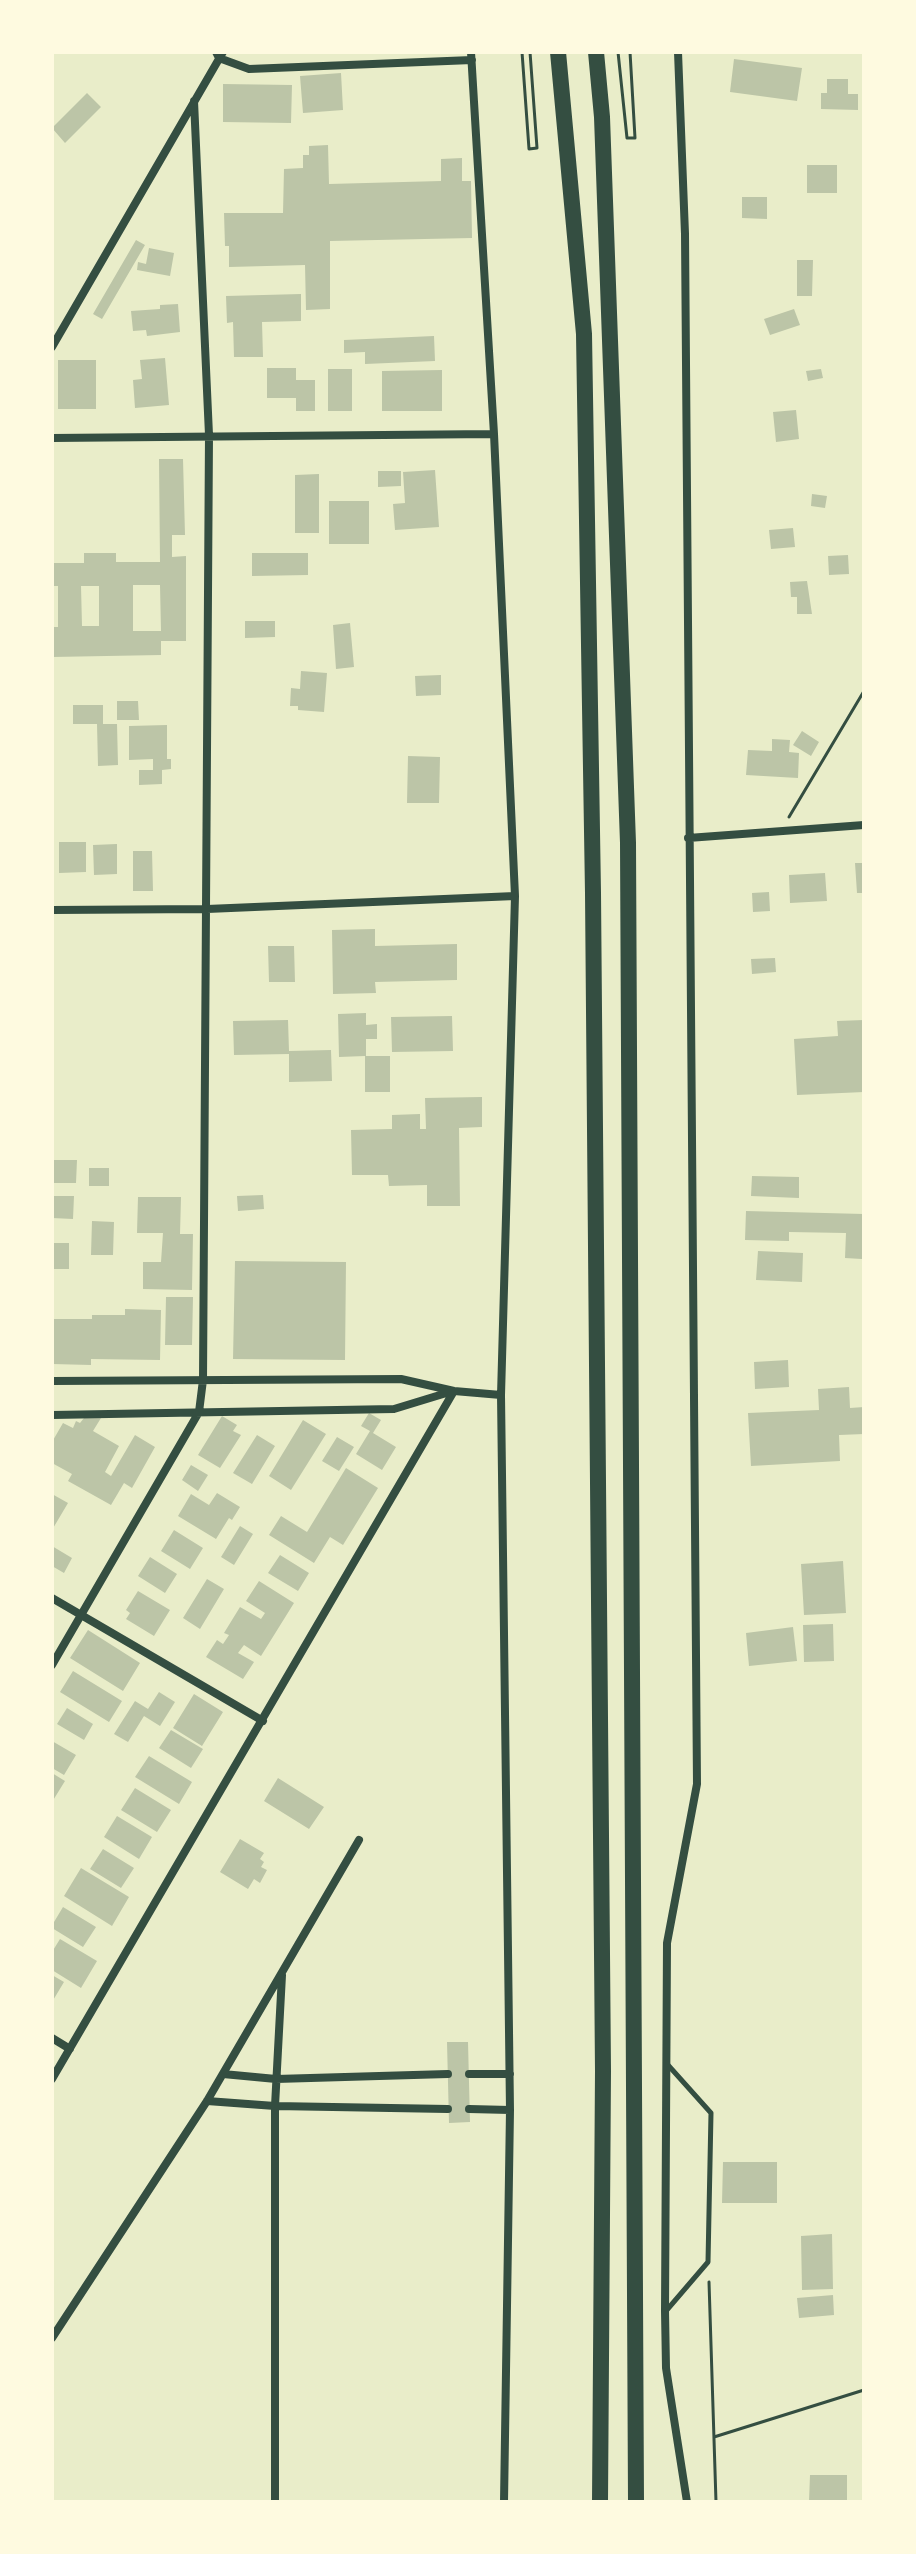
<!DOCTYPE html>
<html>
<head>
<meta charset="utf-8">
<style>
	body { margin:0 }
	#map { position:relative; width:916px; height:2554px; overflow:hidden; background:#e9edc9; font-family:Signika,sans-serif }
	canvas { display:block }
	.frame { position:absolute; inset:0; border:54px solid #fefae0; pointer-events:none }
</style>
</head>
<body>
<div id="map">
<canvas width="916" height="2554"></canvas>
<div class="frame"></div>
</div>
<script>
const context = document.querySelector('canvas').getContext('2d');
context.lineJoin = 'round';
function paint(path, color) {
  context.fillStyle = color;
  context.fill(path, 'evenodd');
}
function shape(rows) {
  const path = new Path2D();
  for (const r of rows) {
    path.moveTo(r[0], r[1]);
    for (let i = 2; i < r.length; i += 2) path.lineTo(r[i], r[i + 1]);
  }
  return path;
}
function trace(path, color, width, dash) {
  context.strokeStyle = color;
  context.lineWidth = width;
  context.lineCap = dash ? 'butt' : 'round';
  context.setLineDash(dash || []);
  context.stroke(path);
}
const building = shape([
	[734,59,802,68,797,101,730,92],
	[341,73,343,110,303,113,300,76],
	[827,79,848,79,848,94,858,94,858,110,821,109,821,93,827,93],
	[223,84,292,85,291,123,223,122],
	[87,93,101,107,65,143,52,128],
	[328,145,329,184,441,181,441,159,462,158,462,181,471,181,472,238,330,241,330,309,306,310,305,265,229,267,229,246,225,246,224,213,283,213,284,169,303,168,303,155,309,155,309,146],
	[807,165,837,165,837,193,807,193],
	[742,197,767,197,767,219,742,218],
	[136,240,145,245,102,319,93,314],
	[149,248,174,253,170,276,137,270,138,262,146,264],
	[797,260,813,260,812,296,797,296],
	[301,294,301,321,262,322,263,357,234,357,233,322,227,323,226,296],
	[178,304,180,332,147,336,146,330,133,331,131,311,160,309,160,305],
	[794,309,800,325,770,335,764,319],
	[434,336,435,361,365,364,365,352,344,353,344,340],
	[165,358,169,405,135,408,133,380,142,379,140,360],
	[58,360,96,360,96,409,58,409],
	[267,368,296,368,296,380,315,380,315,411,296,411,296,398,267,398],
	[328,369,352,369,352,411,328,411],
	[821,369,823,378,808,381,806,371],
	[442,370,442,411,382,411,382,371],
	[796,410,799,439,776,442,773,412],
	[159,459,183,459,185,535,172,535,172,557,186,556,186,641,161,641,161,655,52,657,52,627,58,627,58,586,52,586,52,563,84,563,84,553,116,553,116,562,160,562],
	[133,585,160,585,161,631,133,631],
	[81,586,99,586,99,626,82,626],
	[435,470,439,527,395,530,393,504,405,503,403,472],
	[378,471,401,471,401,486,378,487],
	[319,474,319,533,295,533,295,475],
	[812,494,827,496,825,508,811,506],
	[329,501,369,501,369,544,329,544],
	[793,528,795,547,771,549,769,530],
	[252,553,308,553,308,575,252,576],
	[848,555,849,574,829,575,828,556],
	[807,581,812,614,797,614,797,597,791,597,790,582],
	[245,621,275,621,275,637,245,638],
	[350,623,354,667,336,669,333,625],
	[301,671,327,673,324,712,298,710,298,706,290,706,291,688,300,689],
	[441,675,441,695,416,696,415,676],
	[117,701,138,701,139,720,117,720],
	[73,705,103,705,103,724,117,724,118,765,98,766,97,724,73,724],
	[167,725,167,759,171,759,171,769,162,770,162,784,139,785,139,770,153,770,153,759,129,760,129,726],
	[802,731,819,742,811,756,793,745],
	[772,739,790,740,789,752,799,753,798,778,746,775,748,750,772,751],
	[408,756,440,757,439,803,407,803],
	[59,842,86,842,86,872,59,873],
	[117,844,117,874,94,875,93,845],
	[133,851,152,851,153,891,133,891],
	[855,863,864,863,864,893,857,893],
	[825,873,827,901,790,903,789,875],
	[769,892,770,911,753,912,752,893],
	[375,929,375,946,457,944,457,980,375,982,376,993,333,994,332,930],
	[268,946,294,946,295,982,269,982],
	[775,958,776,972,752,974,751,959],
	[366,1013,366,1025,377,1024,377,1039,366,1039,366,1056,390,1056,390,1092,365,1092,365,1056,339,1057,338,1014],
	[452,1016,453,1051,392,1052,391,1017],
	[288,1020,289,1051,331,1050,332,1081,289,1082,289,1054,234,1055,233,1021],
	[864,1020,864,1092,797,1095,794,1039,838,1036,837,1021],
	[482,1097,482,1127,459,1128,460,1206,427,1206,427,1185,389,1186,388,1175,352,1175,351,1130,392,1129,392,1115,420,1114,420,1129,426,1129,425,1098],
	[52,1160,77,1160,76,1183,52,1183],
	[89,1168,109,1168,109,1186,89,1186],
	[752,1176,799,1177,799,1198,751,1196],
	[263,1195,264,1209,238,1211,237,1196],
	[52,1196,74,1196,73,1219,52,1218],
	[138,1197,181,1197,180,1234,193,1234,192,1290,143,1289,143,1262,161,1262,163,1233,137,1233],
	[746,1211,864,1214,862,1259,845,1258,846,1233,789,1232,789,1241,745,1240],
	[92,1221,114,1222,113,1255,91,1255],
	[52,1243,69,1243,69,1269,52,1269],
	[758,1251,803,1253,802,1282,756,1280],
	[235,1261,346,1262,345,1360,233,1359],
	[166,1297,193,1297,192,1345,165,1345],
	[125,1309,161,1310,160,1360,91,1359,91,1365,52,1364,53,1319,92,1319,92,1315,125,1315],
	[788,1360,789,1387,755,1389,754,1362],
	[849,1387,850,1408,864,1407,864,1434,839,1435,840,1461,751,1466,748,1413,819,1410,818,1389],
	[369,1413,381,1420,373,1433,396,1447,382,1470,356,1454,370,1431,361,1426],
	[222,1416,237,1425,233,1431,241,1435,220,1468,198,1455],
	[84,1418,101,1418,93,1431,119,1446,105,1472,111,1476,135,1435,155,1447,132,1488,124,1483,111,1505,68,1481,72,1474,52,1463,52,1442,63,1423,73,1428,76,1421,80,1423],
	[303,1420,326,1434,291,1490,269,1476],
	[257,1435,275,1446,252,1484,233,1473],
	[337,1437,354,1447,339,1471,322,1461],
	[191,1465,208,1475,198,1491,182,1480],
	[346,1468,378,1488,343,1545,330,1537,314,1563,269,1535,281,1516,307,1532],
	[217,1493,240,1507,232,1520,229,1518,216,1539,178,1516,191,1494,209,1505],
	[52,1494,68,1503,52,1530],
	[240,1526,253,1534,234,1565,221,1557],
	[174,1530,203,1548,190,1569,161,1551],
	[52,1546,72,1558,64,1573,52,1566],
	[280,1555,309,1573,298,1591,268,1573],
	[150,1557,177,1574,165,1593,138,1576],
	[843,1561,846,1613,804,1615,801,1564],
	[207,1579,224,1589,200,1629,183,1618],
	[259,1581,294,1603,261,1656,244,1645,238,1653,254,1662,243,1679,206,1657,217,1640,223,1644,229,1635,224,1633,240,1607,261,1619,265,1613,246,1601],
	[138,1591,170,1610,154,1636,126,1619,130,1613,126,1610],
	[833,1624,834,1661,804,1662,803,1625],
	[793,1627,797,1661,749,1666,746,1633],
	[88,1630,140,1663,123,1691,70,1658],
	[73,1671,122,1701,109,1722,60,1692],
	[159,1692,175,1702,160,1726,144,1716,128,1742,114,1734,135,1701,148,1709],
	[194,1694,223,1712,202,1746,173,1728],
	[67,1708,93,1724,84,1740,57,1724],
	[171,1730,203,1749,191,1768,159,1748],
	[52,1741,76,1755,64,1775,52,1768],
	[149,1756,192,1782,179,1804,135,1777],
	[52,1773,65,1781,52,1802],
	[278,1778,324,1807,309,1829,264,1801],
	[135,1788,171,1810,157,1832,121,1810],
	[117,1816,152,1837,139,1859,104,1837],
	[240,1839,264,1853,260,1859,264,1862,261,1867,267,1870,260,1883,254,1879,248,1889,220,1872],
	[103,1849,134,1868,121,1888,90,1869],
	[81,1868,129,1897,112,1926,64,1896],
	[63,1907,96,1927,83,1947,52,1928,52,1921,54,1922],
	[60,1939,97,1961,81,1988,52,1970,52,1952],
	[52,1975,64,1982,52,2002],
	[447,2042,468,2042,470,2122,449,2123],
	[723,2162,777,2162,777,2203,722,2203],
	[832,2234,833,2289,802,2290,801,2236],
	[833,2295,834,2315,799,2318,797,2298],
	[810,2475,847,2475,847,2502,809,2502]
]);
const path = shape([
	[522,52,529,149,537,148,530,52],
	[618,52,627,138,635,138,630,52],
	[789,817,864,691],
	[709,2282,716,2502],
	[714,2437,864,2390]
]);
const service = shape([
	[666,2311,708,2262,711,2113,668,2065]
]);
const minor = shape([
	[216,52,219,58,249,69,472,60],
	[471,52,494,434,515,896,501,1395,510,2110,504,2502],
	[678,52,685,234,697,1784,667,1943,665,2311,666,2368,687,2502],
	[52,347,223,52],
	[52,438,494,434],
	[688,838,864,825],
	[52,910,207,909,515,896],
	[52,1381,401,1379,454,1391,501,1395],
	[52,1415,394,1409,453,1391],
	[52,1598,263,1721],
	[52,1665,199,1412,203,1380,209,435,194,101],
	[52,2038,70,2049],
	[223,2074,276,2079,448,2074],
	[469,2074,510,2074],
	[52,2079,454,1391],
	[207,2101,275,2106,448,2109],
	[469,2109,510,2110],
	[52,2338,207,2101,359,1840],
	[275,2502,275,2106,282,1975]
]);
const trunk = shape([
	[558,52,584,334,593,893,603,2071,600,2502],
	[596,52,602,117,628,843,636,2502]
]);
paint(building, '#bcc5a7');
trace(path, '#344e41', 3);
trace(service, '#344e41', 5);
trace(minor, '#344e41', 8);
trace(trunk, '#344e41', 16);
</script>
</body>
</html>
